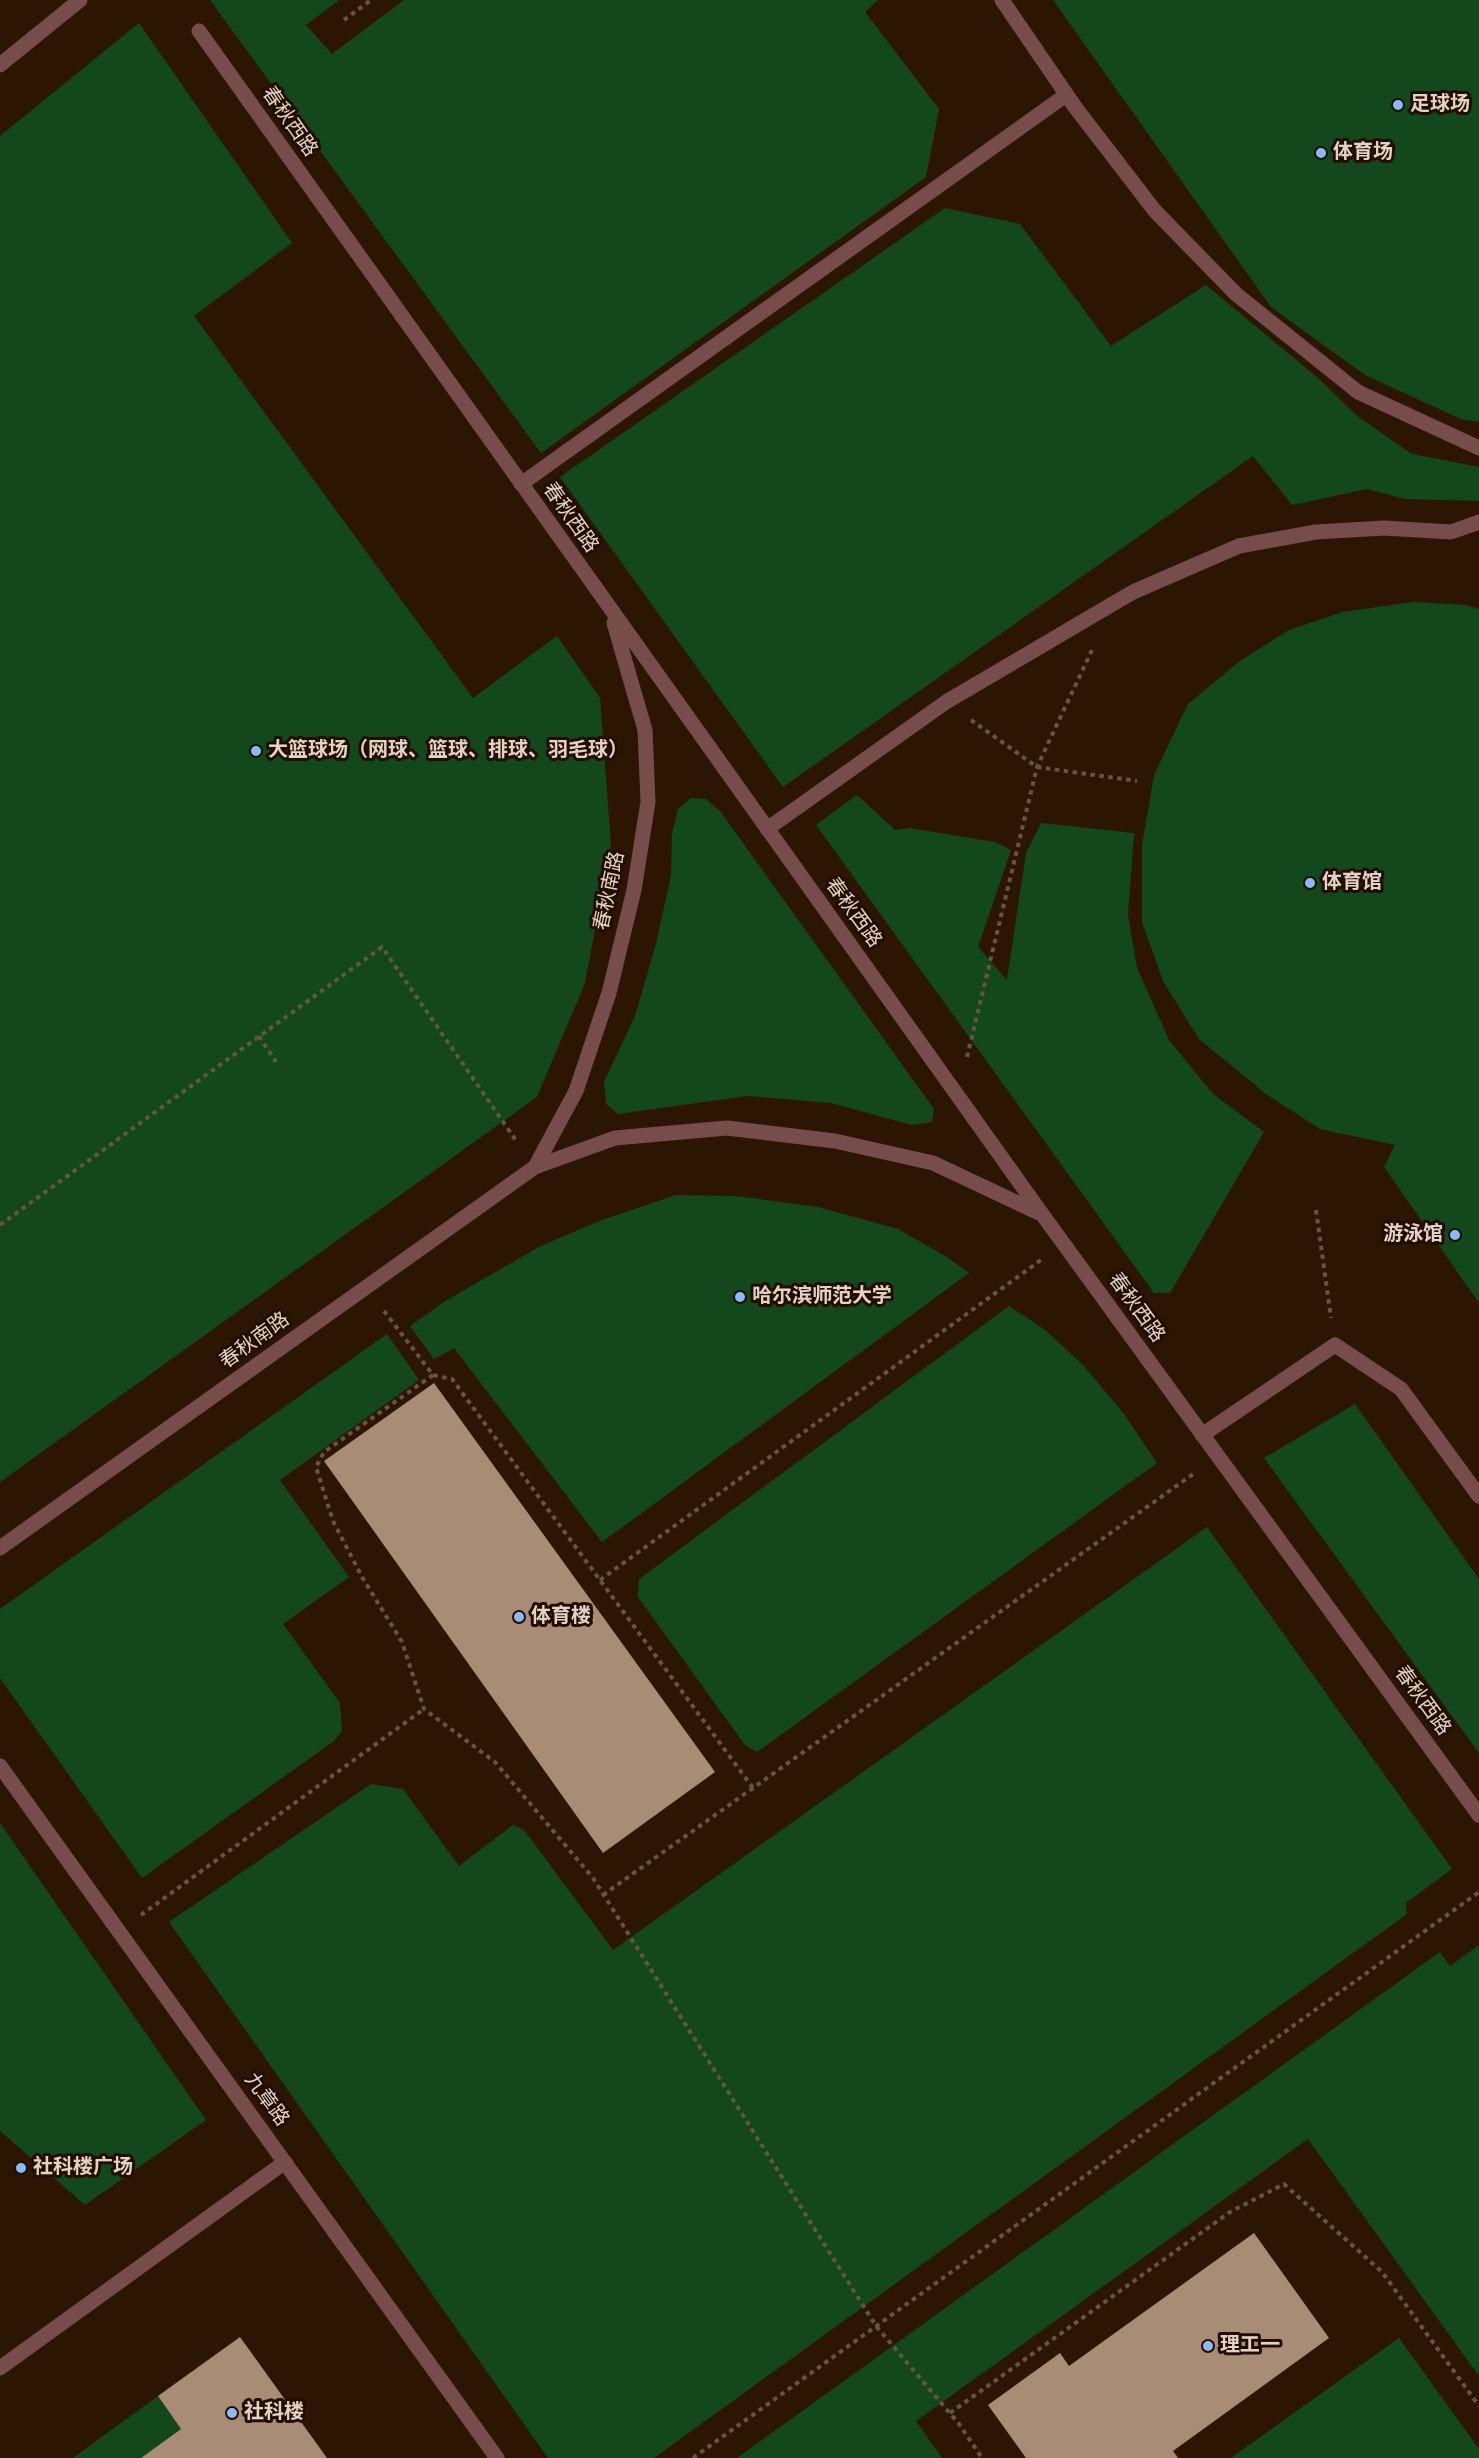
<!DOCTYPE html>
<html>
<head>
<meta charset="utf-8">
<style>
	body { margin:0 }
	canvas { display:block; background:#2c1603 }
</style>
</head>
<body>
<canvas width="1479" height="2458"></canvas>
<script>
const context = document.querySelector('canvas').getContext('2d');
context.lineJoin = 'round';
function paint(path, color) {
  context.fillStyle = color;
  context.fill(path, 'evenodd');
}
function shape(rows) {
  const path = new Path2D();
  for (const r of rows) {
    path.moveTo(r[0], r[1]);
    for (let i = 2; i < r.length; i += 2) path.lineTo(r[i], r[i + 1]);
  }
  return path;
}
function trace(path, color, width, dash) {
  context.strokeStyle = color;
  context.lineWidth = width;
  context.lineCap = dash ? 'butt' : 'round';
  context.setLineDash(dash || []);
  context.stroke(path);
}
function write(font, color, halo, rows, align = 'center') {
  context.font = font + ' "Source Serif 4","Noto Sans SC",serif';
  context.lineWidth = 6;
  context.setLineDash([]);
  context.textBaseline = 'middle';
  context.strokeStyle = halo;
  context.fillStyle = color;
  for (const [text, x, y, turn = 0] of rows) {
    context.save();
    context.translate(x, y);
    context.rotate((+turn || 0) * Math.PI / 180);
    context.textAlign = isNaN(turn) ? turn : align;
    if (halo) context.strokeText(text, 0, 0);
    context.fillText(text, 0, 0);
    context.restore();
  }
}
const green = shape([
	[210,0,339,0,306,25,332,54,404,0,878,0,865,12,939,109,926,177,541,453],
	[1053,0,1479,0,1479,422,1461,419,1365,375,1271,307],
	[139,23,292,243,194,316,473,698,557,636,600,698,611,844,585,983,537,1097,0,1482,0,136],
	[945,208,1020,224,1111,346,1206,285,1318,378,1357,416,1412,454,1479,467,1479,501,1405,499,1367,489,1292,505,1253,456,783,787,560,477],
	[1413,602,1466,605,1479,609,1479,1303,1384,1167,1395,1145,1320,1129,1266,1094,1199,1039,1163,981,1142,922,1142,845,1154,775,1188,704,1240,661,1289,630,1343,612],
	[857,795,895,830,909,828,995,842,1011,850,978,947,1007,980,1026,853,1041,823,1134,833,1128,915,1137,968,1169,1040,1213,1094,1264,1132,1170,1293,1154,1293,816,825],
	[691,798,706,799,720,811,934,1109,932,1122,912,1125,831,1103,748,1096,618,1114,606,1104,604,1082,635,1016,656,944,671,875,672,834,678,809],
	[676,1195,736,1196,818,1207,898,1229,947,1257,969,1273,602,1542,454,1348,434,1359,410,1326,447,1300,539,1247,599,1221],
	[1009,1306,1044,1329,1084,1366,1124,1414,1157,1463,757,1752,745,1745,638,1597,639,1579],
	[387,1334,419,1380,280,1480,349,1577,283,1624,340,1703,342,1731,334,1741,142,1878,0,1678,0,1609],
	[1355,1404,1479,1579,1479,1753,1264,1458],
	[1207,1527,1452,1869,1406,1903,1407,1914,654,2458,548,2458,169,1922,371,1784,403,1789,459,1866,513,1825,525,1831,613,1950],
	[0,1823,206,2120,85,2205,0,2131],
	[1479,1945,1479,2376,1308,2139,916,2421,942,2458,737,2458,1440,1952,1450,1966],
	[1399,2338,1479,2449,1479,2458,1231,2458],
	[158,2396,181,2429,141,2458,73,2458]
]);
const building = shape([
	[434,1383,715,1772,603,1853,324,1461],
	[1254,2233,1329,2338,1173,2451,1178,2458,1026,2458,988,2405,1060,2353,1069,2366],
	[240,2337,327,2458,141,2458,181,2429,158,2396]
]);
const path = shape([
	[344,20,371,0],
	[971,720,1037,767,1137,781],
	[259,1036,276,1062],
	[967,1057,1037,767,1092,650],
	[1316,1210,1331,1318],
	[0,1225,382,947,517,1142],
	[384,1311,433,1375,452,1379,753,1788],
	[433,1375,324,1452,316,1467,333,1521,362,1577,402,1642,424,1709,495,1762,593,1878,876,2326,959,2424,982,2458],
	[600,1580,1041,1260],
	[603,1895,1196,1472],
	[141,1915,424,1709],
	[950,2413,1230,2212,1284,2184,1382,2272,1479,2406],
	[693,2458,1479,1892]
]);
const minor = shape([
	[1002,0,1075,107,1155,211,1236,294,1358,392,1479,448],
	[199,31,1042,1214,1479,1815],
	[0,65,80,0],
	[521,484,1066,95],
	[767,829,946,702,1133,592,1239,546,1316,532,1384,528,1451,532,1479,522],
	[535,1167,576,1091,609,993,634,890,648,802,645,730,614,623],
	[1202,1435,1335,1345,1401,1389,1479,1496],
	[0,1548,535,1167,615,1138,727,1128,835,1141,933,1163,1039,1213],
	[0,1766,497,2458],
	[0,2368,285,2162]
]);
const markers = [
	[1398,105,6,"#87bbfc"],
	[1321,153,6,"#87bbfc"],
	[256,751,6,"#87bbfc"],
	[1310,883,6,"#87bbfc"],
	[1455,1235,6,"#87bbfc"],
	[740,1297,6,"#87bbfc"],
	[519,1617,6,"#87bbfc"],
	[21,2168,6,"#87bbfc"],
	[1208,2346,6,"#87bbfc"],
	[232,2413,6,"#87bbfc"]
];
const poiNames = [
	["足球场",1410,105],
	["体育场",1333,153],
	["大篮球场（网球、篮球、排球、羽毛球）",268,751],
	["体育馆",1322,883],
	["游泳馆",1443,1235,"right"],
	["哈尔滨师范大学",752,1297],
	["体育楼",531,1617],
	["社科楼广场",33,2168],
	["理工一",1220,2346],
	["社科楼",244,2413]
];
const streetNames = [
	["春秋西路",289,122,55],
	["春秋西路",570,518,55],
	["春秋南路",610,891,-78],
	["春秋西路",853,913,54],
	["春秋西路",1136,1308,54],
	["春秋南路",255,1341,-36],
	["春秋西路",1422,1701,54],
	["九章路",266,2100,54]
];
paint(green, '#12481c');
paint(building, '#a98c76');
trace(path, '#685443', 4, [4.5, 4.5]);
trace(minor, '#764d4a', 15);
for (const [x, y, r, color] of markers) {
  const dot = new Path2D();
  dot.arc(x, y, r, 0, 2 * Math.PI);
  context.fillStyle = color;
  context.fill(dot);
  trace(dot, '#220d00', 2);
}
write('bold 20px', '#e3d3c7', '#220d00', poiNames, 'left');
write('20px', '#e3d3c7', '#220d00', streetNames);
</script>
</body>
</html>
